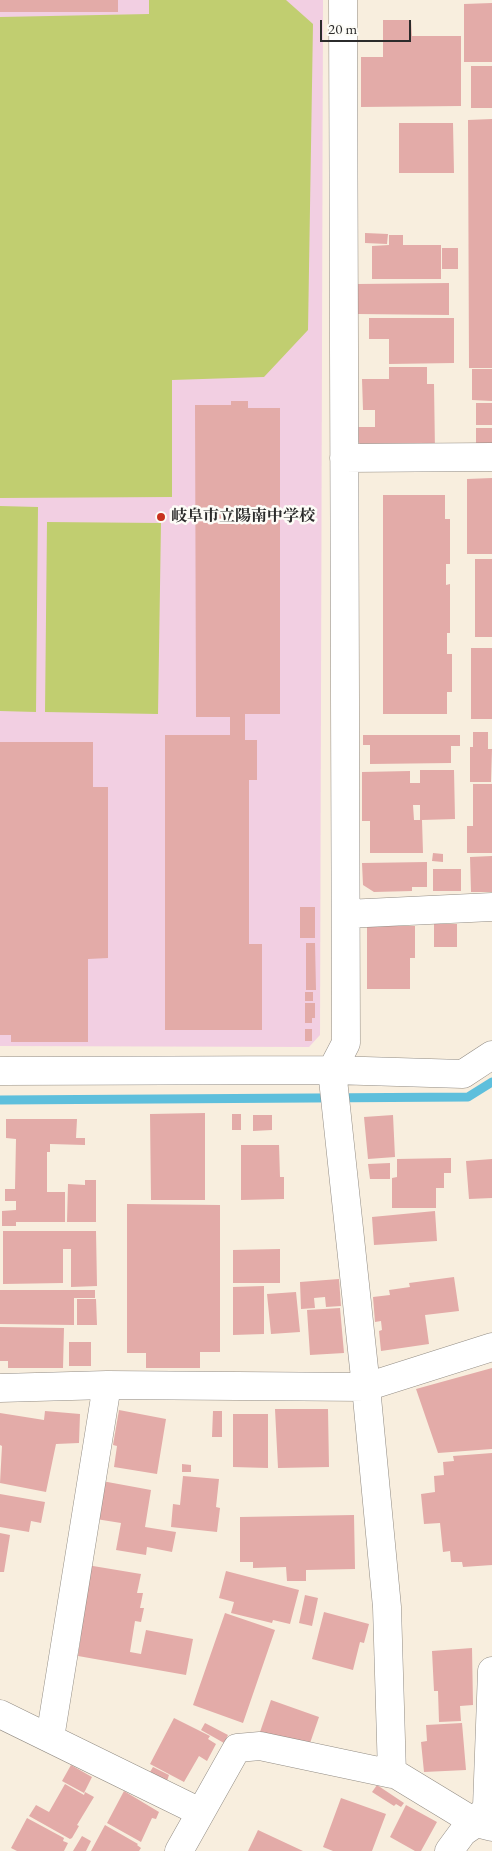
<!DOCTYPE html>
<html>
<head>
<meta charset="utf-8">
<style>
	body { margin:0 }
	#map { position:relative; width:492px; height:1851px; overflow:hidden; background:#f8eede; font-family:"EB Garamond",serif }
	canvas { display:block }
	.scale { position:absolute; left:320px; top:20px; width:91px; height:22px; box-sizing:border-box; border:2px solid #2b2b2b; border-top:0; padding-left:6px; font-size:15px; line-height:18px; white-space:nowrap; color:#2b2b2b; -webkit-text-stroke:4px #fdfcf7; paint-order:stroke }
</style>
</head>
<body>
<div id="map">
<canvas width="492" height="1851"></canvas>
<div class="scale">20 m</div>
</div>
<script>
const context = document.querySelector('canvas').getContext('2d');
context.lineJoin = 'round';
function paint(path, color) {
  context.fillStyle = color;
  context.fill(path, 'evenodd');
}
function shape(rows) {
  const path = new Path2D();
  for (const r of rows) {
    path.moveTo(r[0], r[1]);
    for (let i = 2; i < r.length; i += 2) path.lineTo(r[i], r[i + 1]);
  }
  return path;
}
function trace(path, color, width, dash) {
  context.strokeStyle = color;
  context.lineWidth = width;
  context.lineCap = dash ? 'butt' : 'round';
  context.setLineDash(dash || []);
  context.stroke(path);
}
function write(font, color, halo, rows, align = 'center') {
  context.font = font + ' "EB Garamond","Noto Serif JP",serif';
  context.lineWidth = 5;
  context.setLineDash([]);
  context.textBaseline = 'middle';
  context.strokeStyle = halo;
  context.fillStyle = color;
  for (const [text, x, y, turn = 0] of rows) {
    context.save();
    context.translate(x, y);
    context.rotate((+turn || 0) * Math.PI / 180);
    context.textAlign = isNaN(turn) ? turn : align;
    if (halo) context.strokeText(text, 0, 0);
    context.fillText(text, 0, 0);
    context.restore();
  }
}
const built = shape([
	[0,0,323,0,320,1035,309,1047,0,1046]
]);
const green = shape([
	[149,0,286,0,313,24,308,330,264,377,172,380,172,497,0,498,0,17,149,14],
	[0,506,38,507,36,712,0,711],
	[47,522,161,523,158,714,45,712]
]);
const stream = shape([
	[0,1100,468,1097,492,1082]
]);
const building = shape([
	[0,0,118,0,118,12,0,12],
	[492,3,492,62,464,62,464,4],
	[383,20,411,20,412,36,461,36,461,106,361,107,361,57,383,57],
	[471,66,492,66,492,108,471,108],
	[492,119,492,368,469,368,468,120],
	[399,123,453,123,454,173,399,173],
	[365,233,388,234,387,244,365,243],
	[389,235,403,235,403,245,441,245,441,279,372,279,372,246,389,245],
	[442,248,458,248,458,269,442,269],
	[449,283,449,315,358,314,358,284],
	[369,318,454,318,454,363,389,364,389,339,369,339],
	[389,367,427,367,427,384,434,384,435,452,369,452,358,442,358,427,375,427,375,410,363,410,362,379,389,379],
	[472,369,492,369,492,401,472,400],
	[231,401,248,401,248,408,280,408,280,714,245,714,245,740,257,740,257,780,249,780,249,944,262,944,262,1030,165,1030,165,735,230,735,230,717,196,717,195,405,231,405],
	[476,403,492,403,492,425,476,425],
	[476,428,492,428,492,451,476,451],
	[492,478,492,554,467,554,467,479],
	[383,495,445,495,445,519,450,519,450,564,446,564,446,585,450,584,450,633,447,633,447,654,452,654,452,692,447,692,447,714,383,714],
	[475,559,492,559,492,637,475,637],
	[471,648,492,648,492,719,471,719],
	[473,732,488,732,488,749,492,749,491,782,470,782,470,747,473,747],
	[363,735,460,735,460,746,451,746,451,763,370,764,370,745,363,745],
	[0,742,93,742,93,787,108,787,108,958,88,959,88,1042,11,1042,11,1035,0,1035],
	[420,770,454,770,455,819,422,820,423,853,370,853,370,821,362,821,362,772,410,771,410,783,420,783],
	[413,805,420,805,420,820,414,820],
	[473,784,492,784,492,853,467,853,467,826,473,826],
	[433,853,443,854,443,862,432,861],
	[492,856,492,892,471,892,470,857],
	[427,862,427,887,412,887,412,891,374,892,363,885,362,863],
	[433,869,461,869,461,891,433,891],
	[300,907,315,907,315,938,300,938],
	[434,924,457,924,457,947,434,947],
	[367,926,415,926,415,958,410,958,410,989,367,989],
	[306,943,315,943,316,990,306,990],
	[305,992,313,992,313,1001,305,1001],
	[305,1003,315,1003,315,1018,312,1018,312,1023,305,1023],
	[305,1029,312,1029,312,1041,305,1041],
	[205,1113,205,1200,151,1200,150,1114],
	[232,1114,241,1114,241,1130,232,1130],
	[253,1115,272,1115,272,1130,253,1131],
	[393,1115,395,1157,368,1159,364,1117],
	[6,1119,77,1119,76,1138,85,1138,85,1145,50,1144,50,1152,47,1152,47,1192,65,1192,65,1222,16,1222,16,1226,2,1226,2,1211,16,1210,16,1201,5,1201,5,1189,15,1189,16,1139,6,1138],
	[241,1145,279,1145,280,1177,284,1177,284,1199,241,1200],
	[451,1158,451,1173,444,1173,444,1188,436,1188,436,1208,392,1208,392,1178,397,1177,397,1159],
	[492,1159,492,1198,469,1199,466,1161],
	[390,1163,390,1179,370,1179,368,1164],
	[85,1180,96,1180,96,1222,67,1222,68,1184,85,1185],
	[127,1204,220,1205,220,1352,200,1352,200,1368,146,1368,146,1353,127,1353],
	[435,1211,437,1241,374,1245,372,1217],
	[3,1231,96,1231,97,1286,71,1287,71,1249,63,1249,63,1283,3,1284],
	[280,1249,280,1283,233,1283,233,1250],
	[454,1277,459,1311,425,1315,429,1344,381,1351,379,1331,382,1330,381,1321,375,1322,373,1297,390,1295,389,1290,410,1287,409,1283],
	[339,1279,341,1306,326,1307,325,1297,314,1298,315,1308,301,1309,300,1282],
	[264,1286,264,1334,233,1335,233,1287],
	[0,1290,95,1290,95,1298,74,1298,74,1325,0,1324],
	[296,1292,300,1332,271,1334,267,1294],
	[77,1299,96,1299,97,1325,77,1325],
	[340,1308,344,1353,310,1355,307,1310],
	[0,1327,64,1328,63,1368,8,1368,8,1361,0,1361],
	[69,1342,91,1342,91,1366,69,1366],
	[492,1368,492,1449,438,1453,416,1389],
	[275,1409,328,1409,329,1467,278,1468],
	[119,1410,166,1419,157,1474,114,1467,117,1446,113,1445],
	[45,1411,80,1414,79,1443,56,1444,46,1492,0,1483,2,1446,0,1445,0,1413,44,1420],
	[213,1411,222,1411,222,1437,212,1437],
	[233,1414,268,1414,268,1468,233,1467],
	[492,1453,492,1565,463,1567,462,1562,451,1562,450,1551,443,1552,440,1523,424,1524,421,1494,435,1492,434,1476,444,1475,443,1462,454,1461,453,1456],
	[182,1464,191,1465,191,1472,182,1472],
	[183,1476,219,1479,216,1507,220,1508,217,1532,171,1527,173,1504,180,1505],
	[102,1481,151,1490,145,1527,176,1532,172,1552,147,1547,146,1555,116,1550,121,1523,96,1519],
	[0,1494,45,1502,41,1523,31,1521,29,1532,0,1527],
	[354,1515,355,1569,306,1570,306,1581,287,1581,286,1567,253,1568,253,1562,240,1562,240,1517],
	[0,1533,10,1535,4,1572,0,1572],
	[87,1565,141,1574,137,1593,143,1593,140,1608,144,1608,141,1622,135,1621,130,1652,141,1654,146,1630,193,1639,186,1675,78,1656,81,1635,75,1634],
	[226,1571,299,1590,290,1624,273,1620,272,1623,231,1613,234,1602,219,1598],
	[305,1595,318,1598,312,1626,299,1623],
	[324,1612,369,1624,364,1643,360,1642,353,1670,312,1659],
	[225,1613,275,1630,243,1723,193,1705],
	[472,1648,473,1705,460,1706,461,1721,439,1722,438,1691,434,1691,432,1651],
	[271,1700,319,1717,308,1749,260,1732],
	[174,1718,210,1736,208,1739,216,1744,207,1761,199,1756,184,1782,150,1764],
	[205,1723,228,1735,224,1743,201,1730],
	[462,1723,466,1770,424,1772,421,1742,427,1741,426,1725],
	[71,1765,92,1777,84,1793,62,1781],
	[153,1767,169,1775,167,1781,150,1772],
	[65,1784,84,1795,85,1792,94,1797,77,1825,79,1826,72,1838,70,1839,29,1816,36,1805,49,1812],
	[377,1785,404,1803,401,1807,396,1804,394,1806,372,1792],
	[124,1791,159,1812,156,1819,152,1818,141,1842,107,1823],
	[341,1798,386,1814,372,1851,333,1851,323,1847],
	[406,1805,437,1822,421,1851,415,1851,390,1837],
	[27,1818,64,1838,63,1841,68,1843,64,1851,17,1851,11,1848],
	[105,1825,138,1844,137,1845,141,1848,139,1851,91,1851],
	[258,1830,303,1851,248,1851],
	[82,1836,91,1841,86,1851,73,1851]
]);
const street = shape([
	[344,458,492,457],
	[346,914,492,907],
	[0,1071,332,1070,346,1043,343,0],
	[0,1388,107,1385,366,1387,492,1347],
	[0,1714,200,1812],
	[50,1738,107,1385],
	[392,1774,387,1607,366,1387,332,1070,463,1074,492,1055],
	[179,1851,237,1748,260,1746,397,1775,476,1823,492,1827],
	[449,1851,463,1832,476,1823,487,1807,492,1671]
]);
const markers = [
	[161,517,5,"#c8321e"]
];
const poiNames = [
	["岐阜市立陽南中学校",171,517]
];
paint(built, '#f2cfe2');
paint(green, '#c1ce70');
trace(stream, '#5ebfdc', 9);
paint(building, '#e3aba8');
trace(street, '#928c84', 29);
trace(street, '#fff', 28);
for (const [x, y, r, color] of markers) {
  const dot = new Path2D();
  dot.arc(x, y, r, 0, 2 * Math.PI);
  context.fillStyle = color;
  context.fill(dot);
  trace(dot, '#fdfcf7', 2);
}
write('bold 16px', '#2b2b2b', '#fdfcf7', poiNames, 'left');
</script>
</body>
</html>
